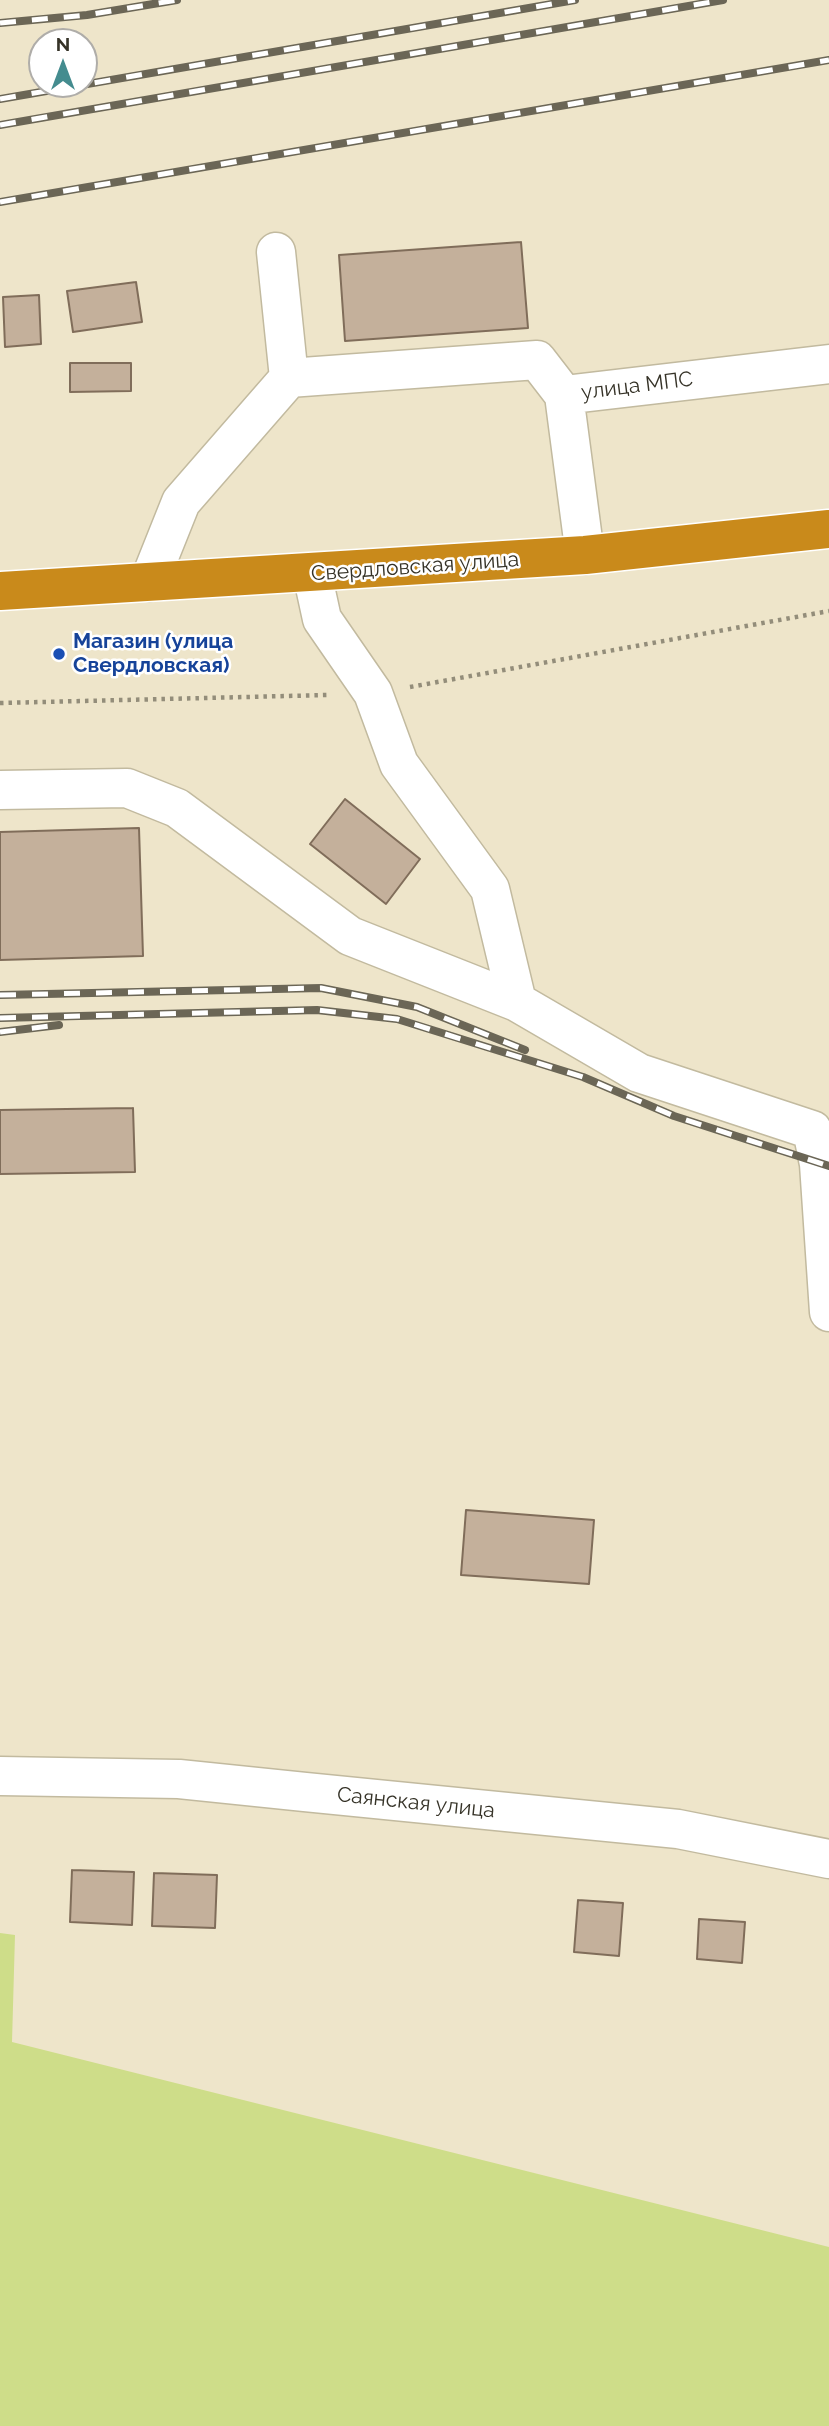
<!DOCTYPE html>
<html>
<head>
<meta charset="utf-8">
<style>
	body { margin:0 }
	#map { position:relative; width:829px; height:2426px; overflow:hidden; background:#eee5ca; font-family:Raleway,sans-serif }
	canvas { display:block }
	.north { position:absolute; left:28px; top:28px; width:70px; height:70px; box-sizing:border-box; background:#fff; border:2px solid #afada9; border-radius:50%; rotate:0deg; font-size:19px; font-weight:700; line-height:28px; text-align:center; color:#363328 }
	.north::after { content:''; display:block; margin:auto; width:24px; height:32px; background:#448c8f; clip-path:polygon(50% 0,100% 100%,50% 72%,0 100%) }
</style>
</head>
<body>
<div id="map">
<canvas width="829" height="2426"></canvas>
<div class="north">N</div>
</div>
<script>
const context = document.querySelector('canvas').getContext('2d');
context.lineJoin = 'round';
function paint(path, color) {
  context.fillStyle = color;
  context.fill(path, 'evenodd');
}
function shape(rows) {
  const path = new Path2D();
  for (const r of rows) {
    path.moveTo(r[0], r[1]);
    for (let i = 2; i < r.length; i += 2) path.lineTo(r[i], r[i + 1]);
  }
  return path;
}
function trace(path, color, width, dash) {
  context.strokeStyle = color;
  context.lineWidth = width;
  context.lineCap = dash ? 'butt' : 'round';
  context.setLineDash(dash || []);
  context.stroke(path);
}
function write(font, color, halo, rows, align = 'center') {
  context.font = font + ' Raleway,sans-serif';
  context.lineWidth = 5;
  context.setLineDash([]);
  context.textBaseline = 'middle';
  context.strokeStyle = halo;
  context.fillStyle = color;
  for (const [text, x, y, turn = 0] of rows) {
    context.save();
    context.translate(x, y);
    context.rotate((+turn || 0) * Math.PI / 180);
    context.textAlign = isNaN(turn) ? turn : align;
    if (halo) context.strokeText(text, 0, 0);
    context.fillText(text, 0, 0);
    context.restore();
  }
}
const green = shape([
	[0,1933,15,1935,12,2042,829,2247,829,2426,0,2426]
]);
const building = shape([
	[521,242,528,328,345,341,339,255,521,242],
	[136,282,142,322,73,332,67,291,136,282],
	[39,295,41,344,5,347,3,297,39,295],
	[70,363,131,363,131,391,70,392,70,363],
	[345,799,420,859,386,904,310,844,345,799],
	[139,828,143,956,0,960,0,832,139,828],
	[133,1108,135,1172,0,1174,0,1110,133,1108],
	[466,1510,594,1520,589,1584,461,1575,466,1510],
	[72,1870,134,1872,132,1925,70,1922,72,1870],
	[154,1873,217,1875,215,1928,152,1926,154,1873],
	[578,1900,623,1903,619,1956,574,1952,578,1900],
	[699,1919,745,1922,742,1963,697,1959,699,1919]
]);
const path = shape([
	[410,687,829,611],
	[0,703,328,695]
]);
const minor = shape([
	[289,378,537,360,564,395],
	[585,555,564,395,829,364],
	[312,573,322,619,373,693,399,764,490,889,517,1002],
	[149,582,181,502,289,378,276,252],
	[0,790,127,788,177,808,350,936,517,1002,639,1073,812,1130,819,1164,829,1312],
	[0,1776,179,1779,305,1792,678,1829,829,1859]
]);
const highway = shape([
	[0,591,585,555,829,529]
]);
const rail = shape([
	[0,23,87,15,177,0],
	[0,99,575,0],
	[0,125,723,0],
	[0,202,829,60],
	[0,995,321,988,417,1007,525,1050],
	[0,1018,317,1010,397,1019,583,1077,674,1116,829,1166],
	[0,1032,59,1025]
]);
const markers = [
	[59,654,7,"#1a4fb4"]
];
const streetNames = [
	["улица МПС",637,386,-7],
	["Свердловская улица",415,567,-4],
	["Саянская улица",416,1803,6]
];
const transitNames = [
	["Магазин (улица",73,642],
	["Свердловская)",73,666]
];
paint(green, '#cedd89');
paint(building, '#c4b09b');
trace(building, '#806d5a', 2);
trace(minor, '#c2ba9f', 41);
trace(highway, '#fff', 41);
trace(path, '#938d7a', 4.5, [3.5, 5]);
trace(minor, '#fff', 38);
trace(highway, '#c98a1b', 38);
trace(rail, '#6b6656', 8);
trace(rail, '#fff', 5, [16]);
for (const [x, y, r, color] of markers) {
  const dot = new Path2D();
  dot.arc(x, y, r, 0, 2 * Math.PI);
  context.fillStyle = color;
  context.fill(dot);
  trace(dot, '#fff', 2.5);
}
write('21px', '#363328', '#fff', streetNames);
write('bold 21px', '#164399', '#fff', transitNames, 'left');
</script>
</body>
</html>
